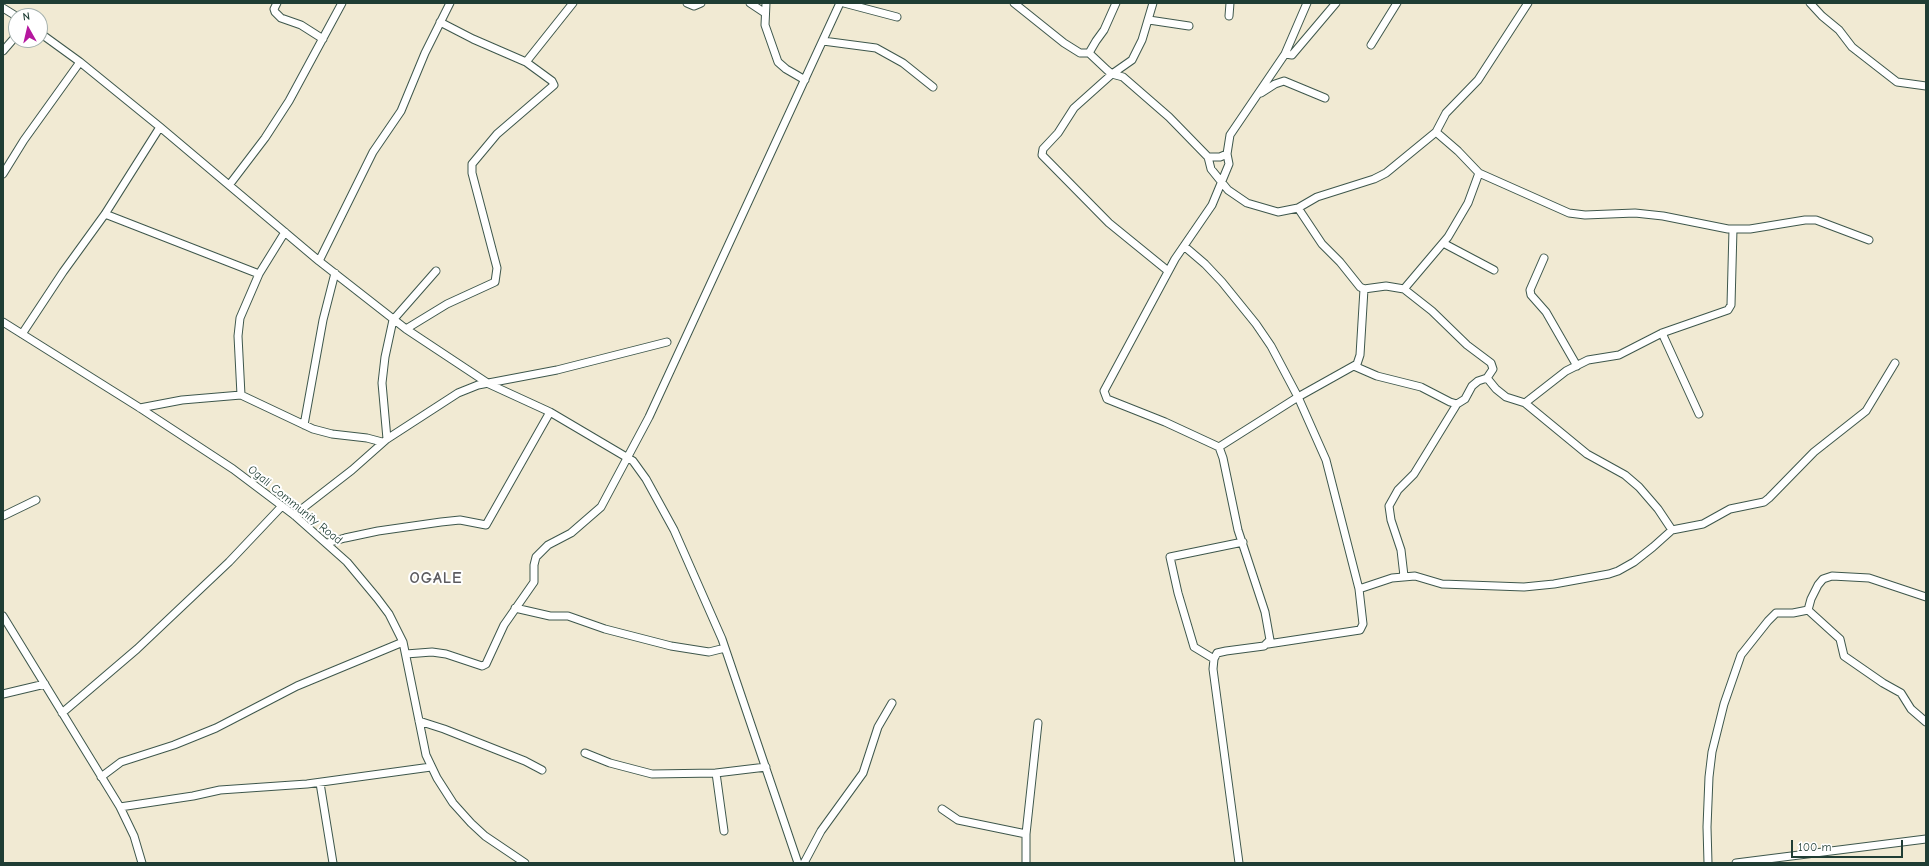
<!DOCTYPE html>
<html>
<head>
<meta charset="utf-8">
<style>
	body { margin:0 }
	#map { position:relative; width:1929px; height:866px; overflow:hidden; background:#f1ead3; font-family:"Comic Neue",sans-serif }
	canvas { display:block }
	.frame { position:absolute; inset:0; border:4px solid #1f3d34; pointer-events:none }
	.north { position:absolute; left:8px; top:8px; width:40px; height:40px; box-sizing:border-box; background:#fff; border:1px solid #a5b1ae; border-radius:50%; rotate:352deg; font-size:11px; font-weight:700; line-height:16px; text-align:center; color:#1f3d34 }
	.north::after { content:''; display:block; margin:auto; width:14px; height:18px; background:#b5179e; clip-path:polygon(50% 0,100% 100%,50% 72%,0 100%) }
	.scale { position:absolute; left:1791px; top:840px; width:112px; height:18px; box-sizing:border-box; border:2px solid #1f3d34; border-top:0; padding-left:5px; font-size:12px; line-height:14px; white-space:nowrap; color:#1f3d34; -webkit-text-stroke:3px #fff; paint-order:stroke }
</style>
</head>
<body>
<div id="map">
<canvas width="1929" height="866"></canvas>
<div class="frame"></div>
<div class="north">N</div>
<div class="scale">100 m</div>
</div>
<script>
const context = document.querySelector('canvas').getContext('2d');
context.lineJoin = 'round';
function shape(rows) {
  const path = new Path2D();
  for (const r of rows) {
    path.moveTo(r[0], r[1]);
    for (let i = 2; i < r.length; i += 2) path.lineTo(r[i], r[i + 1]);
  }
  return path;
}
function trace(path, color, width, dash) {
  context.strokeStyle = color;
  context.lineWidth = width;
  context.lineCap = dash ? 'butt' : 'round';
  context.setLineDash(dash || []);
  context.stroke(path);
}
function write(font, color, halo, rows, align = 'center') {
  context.font = font + ' "Comic Neue",sans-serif';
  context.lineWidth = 4;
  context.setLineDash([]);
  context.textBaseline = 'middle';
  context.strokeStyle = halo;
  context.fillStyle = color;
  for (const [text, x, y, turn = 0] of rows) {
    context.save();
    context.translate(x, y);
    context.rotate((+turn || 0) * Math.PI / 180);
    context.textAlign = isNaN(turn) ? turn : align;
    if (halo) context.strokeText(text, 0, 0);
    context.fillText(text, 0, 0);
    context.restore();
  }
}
const minor = shape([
	[277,3,274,9,275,12,281,18,301,25,323,39],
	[687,3,694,6,701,3],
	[750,3,765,13],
	[766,3,765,25,778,62,786,69,805,80],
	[844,3,897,17],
	[1014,3,1064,43,1080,53,1089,53,1107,70,1112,74,1123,77,1169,117,1208,157,1220,157,1227,154],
	[1153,3,1142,40,1132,60,1112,74,1074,108,1058,133,1043,149,1042,155,1109,223,1168,271],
	[1810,3,1822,16,1839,30,1852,47,1897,82,1926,86],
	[3,8,16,16],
	[1229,16,1230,3],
	[1149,20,1189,26],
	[40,33,80,62,160,127,319,261,406,329,489,384,550,412,633,461,646,479,674,530,722,639,798,863],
	[823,41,876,48,903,63,933,87],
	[1371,45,1397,3],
	[3,51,16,36],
	[1089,53,1096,41,1104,30,1116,3],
	[1285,54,1292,55,1336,3],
	[526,62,573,3],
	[1261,93,1275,84,1284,81,1325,98],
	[1436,132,1458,151,1479,173,1569,213,1585,215,1635,213,1663,216,1728,229,1750,229,1805,220,1816,220,1869,240],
	[1208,157,1211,169,1228,190,1247,203,1278,212,1298,208,1317,197,1374,179,1386,173,1436,132,1446,113,1478,80,1528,3],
	[3,174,24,140,80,62],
	[230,184,265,138,289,101,342,3],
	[1298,208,1322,244,1340,262,1360,287,1364,289,1386,286,1404,289,1432,311,1467,345,1491,363,1493,369,1487,378,1496,389,1506,397,1525,403],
	[105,214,259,274],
	[1443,243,1494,270],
	[1184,246,1205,264,1222,282,1256,324,1271,346,1298,397,1326,460,1359,589],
	[1544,258,1530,290,1531,295,1546,312,1577,366],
	[319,261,373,152,401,111,425,53,450,3],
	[1404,289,1448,237,1468,203,1479,173],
	[3,322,140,408,233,469,294,515,347,562,377,598,389,614,403,642,426,755,437,778,453,803,471,823,485,836,525,863],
	[406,329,447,304,495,282,497,268,472,173,472,164,497,134,554,85,552,81,526,62,473,39,440,22],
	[1662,333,1699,414],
	[22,334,63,272,105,214,160,127],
	[1354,366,1377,376,1421,387,1450,402,1457,404],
	[241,395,238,336,240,318,259,274,285,232],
	[140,408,182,400,241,395,313,429,332,434,367,438,382,442],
	[304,425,323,320,335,273],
	[387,439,382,383,385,357,393,320,436,271],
	[1219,447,1298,397,1357,364,1360,355,1364,289],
	[294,515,352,470,387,439,458,393,478,385,557,370,667,342],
	[3,516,36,500],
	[1672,530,1658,509,1639,487,1625,475,1587,454,1525,403,1566,371,1588,360,1619,355,1662,333,1728,310,1731,305,1733,229],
	[327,543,345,538,378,531,441,522,460,520,486,525,550,412],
	[1404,576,1401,550,1391,520,1389,506,1398,490,1414,474,1457,404,1465,399,1472,386,1478,381,1487,378],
	[515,608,550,616,568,616,605,629,671,646,709,652,725,648],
	[1808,610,1811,599,1818,585,1823,579,1832,576,1869,578,1926,597],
	[3,616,120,807,134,836,142,863],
	[1268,644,1360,630,1363,624,1359,589,1392,578,1415,576,1442,584,1524,587,1554,584,1609,574,1618,571,1634,562,1653,547,1672,530,1703,524,1730,509,1764,502,1769,498,1814,452,1866,411,1895,363],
	[406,654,432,652,446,654,482,666,486,664,504,625,534,582,534,565,536,557,548,545,571,533,601,507,649,417,840,3],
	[1214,659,1194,647,1178,593,1170,557,1243,542],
	[3,694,45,684],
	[62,713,137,649,229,562,282,506],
	[419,721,444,729,525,761,542,770],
	[585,753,610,763,652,774,716,773,766,767],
	[716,773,724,831],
	[101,777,121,762,174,745,216,728,297,686,403,642],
	[320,783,333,863],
	[120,807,193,796,220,790,307,784,431,767],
	[942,809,958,820,1026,834],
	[804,863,821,831,863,773,878,727,892,703],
	[1026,863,1026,834,1038,723],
	[1239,863,1213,669,1214,659,1217,653,1226,651,1264,646,1270,640,1265,612,1238,530,1223,458,1219,447,1165,422,1107,399,1104,391,1175,259,1212,205,1229,164,1227,154,1230,135,1285,54,1307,3],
	[1708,863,1707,827,1709,777,1712,752,1724,704,1741,655,1768,621,1776,613,1793,613,1808,610,1840,639,1844,656,1883,683,1901,693,1911,709,1926,722],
	[1736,863,1926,839]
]);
const streetNames = [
	["Ogali Community Road",295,505,39]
];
const districtNames = [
	["OGALE",436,578]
];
trace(minor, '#3e574c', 9);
trace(minor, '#fff', 7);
write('12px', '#1f3d34', '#fff', streetNames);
context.letterSpacing = '1px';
write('bold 16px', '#5c5b5f', '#fff', districtNames);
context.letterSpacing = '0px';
</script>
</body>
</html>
